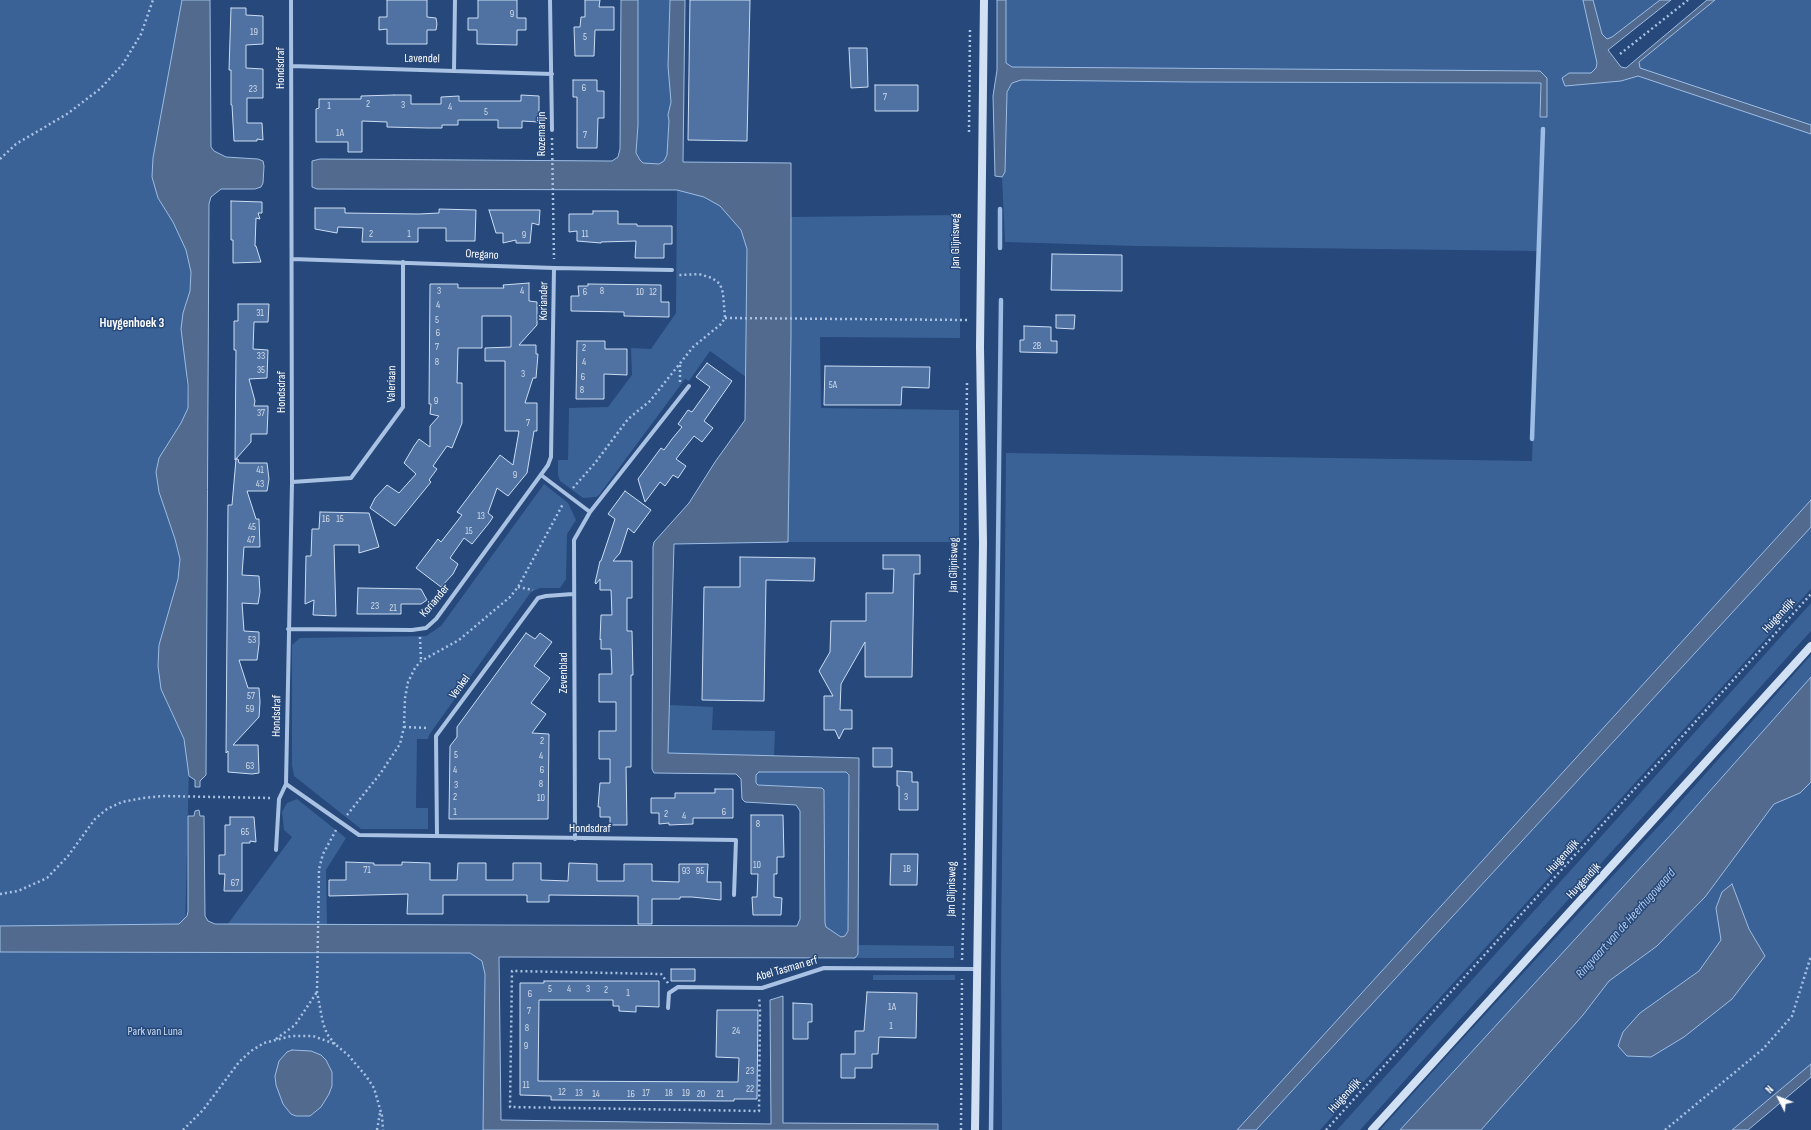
<!DOCTYPE html>
<html>
<head>
<meta charset="utf-8">
<style>
	body { margin:0 }
	#map { position:relative; width:1811px; height:1130px; overflow:hidden; background:#26487a; font-family:"Sofia Sans Condensed",sans-serif }
	canvas { display:block }
	.north { position:absolute; left:1759px; top:1078px; width:40px; height:40px; -webkit-text-stroke:3px #26487a; paint-order:stroke; rotate:312deg; font-size:11px; font-weight:700; line-height:16px; text-align:center; color:#fff }
	.north::after { content:''; display:block; margin:auto; width:14px; height:18px; background:#fff; clip-path:polygon(50% 0,100% 100%,50% 72%,0 100%) }
</style>
</head>
<body>
<div id="map">
<canvas width="1811" height="1130"></canvas>
<div class="north">N</div>
</div>
<script>
const context = document.querySelector('canvas').getContext('2d');
context.lineJoin = 'round';
function paint(path, color) {
  context.fillStyle = color;
  context.fill(path, 'evenodd');
}
function shape(rows) {
  const path = new Path2D();
  for (const r of rows) {
    path.moveTo(r[0], r[1]);
    for (let i = 2; i < r.length; i += 2) path.lineTo(r[i], r[i + 1]);
  }
  return path;
}
function trace(path, color, width, dash) {
  context.strokeStyle = color;
  context.lineWidth = width;
  context.lineCap = dash ? 'butt' : 'round';
  context.setLineDash(dash || []);
  context.stroke(path);
}
function write(font, color, halo, rows, align = 'center') {
  context.font = font + ' "Sofia Sans Condensed",sans-serif';
  context.lineWidth = 3;
  context.setLineDash([]);
  context.textBaseline = 'middle';
  context.strokeStyle = halo;
  context.fillStyle = color;
  for (const [text, x, y, turn = 0] of rows) {
    context.save();
    context.translate(x, y);
    context.rotate((+turn || 0) * Math.PI / 180);
    context.textAlign = isNaN(turn) ? turn : align;
    if (halo) context.strokeText(text, 0, 0);
    context.fillText(text, 0, 0);
    context.restore();
  }
}
const green = shape([
	[0,0,182,0,153,158,158,198,173,222,186,250,191,272,190,291,183,313,188,408,181,423,170,440,159,492,175,539,180,559,178,579,165,623,161,689,184,739,189,767,185,933,493,937,498,1122,950,1130,0,1130],
	[638,0,670,0,668,66,671,102,668,115,669,121,667,155,664,161,659,164,643,163,636,154,638,125],
	[1006,0,1583,0,1597,63,1596,68,1591,73,1569,73,1565,86,1621,81,1637,76,1811,130,1811,500,1237,1130,1002,1130,1001,962,1006,453,1532,461,1538,251,1136,246,1005,242,1002,177,1005,172,1007,92,1012,83,1021,80,1191,82,1541,83,1540,117,1547,117,1540,71,1012,67,1006,63],
	[1593,0,1660,0,1612,37,1607,39,1602,34],
	[1715,0,1811,0,1811,129,1640,68,1639,62],
	[677,190,704,197,720,206,741,230,747,249,746,377,710,351,689,381,685,379,599,495,596,497,583,498,560,481,558,475,558,460,568,460,569,408,608,407,632,375,631,348,651,349,676,313],
	[960,215,960,338,820,337,821,408,959,410,959,542,788,542,791,217],
	[544,484,568,503,576,520,567,534,566,579,560,588,540,588,531,592,429,735,428,739,417,739,416,808,428,808,428,829,361,829,294,776,292,765,292,645,300,638,426,636,441,626],
	[1811,527,1811,589,1320,1130,1256,1130],
	[1811,603,1811,631,1360,1130,1337,1130],
	[1811,655,1811,677,1677,828,1400,1130,1380,1130,1456,1046,1666,818],
	[669,705,713,707,712,730,775,731,774,757,668,753],
	[759,772,846,772,849,775,848,931,845,936,841,937,826,927,825,923,824,790,822,788,758,785,756,783,756,775],
	[1811,782,1811,1064,1732,1130,1481,1130,1583,1015,1609,981,1657,946,1705,897,1774,804,1800,793],
	[1732,884,1749,929,1765,956,1640,1013,1699,971,1721,940],
	[297,799,346,838,326,870,327,925,227,925,292,837,284,830,282,812,287,803],
	[858,945,954,946,954,958,855,958,858,954],
	[873,975,955,975,955,980,873,980]
]);
const water = shape([
	[182,0,210,0,211,147,214,151,226,157,258,159,263,161,264,166,263,183,261,187,255,189,221,189,211,197,209,204,206,775,200,781,200,787,195,787,195,780,189,776,184,739,161,689,158,666,159,645,178,579,180,559,175,539,159,492,156,472,159,458,181,423,188,408,188,385,181,329,183,313,190,291,191,272,186,250,173,222,158,198,152,177,153,158,182,0],
	[621,0,638,0,638,125,636,153,640,160,643,163,659,164,664,161,667,155,669,121,668,115,671,102,668,66,670,0,685,0,683,162,791,163,791,336,788,542,674,544,668,753,859,758,858,954,855,958,499,957,501,1120,771,1124,770,1000,783,996,783,1123,938,1124,938,1130,483,1130,485,974,482,961,470,953,0,952,0,926,179,924,187,916,188,911,188,816,194,816,195,811,199,810,200,816,204,816,205,916,208,921,215,924,797,926,800,919,800,811,796,805,745,802,742,799,741,779,736,774,654,773,652,769,653,547,654,542,689,503,715,462,745,420,747,249,741,230,720,206,704,197,677,190,317,189,312,187,312,161,320,159,612,161,618,157,620,149,621,0],
	[759,772,846,772,849,775,848,931,845,936,841,937,826,927,825,923,824,790,822,788,758,785,756,783,756,775,759,772],
	[997,0,1006,0,1006,63,1012,67,1540,71,1547,78,1547,117,1540,117,1541,83,1191,82,1021,80,1012,83,1007,92,1005,172,1002,177,995,176,993,96,997,70,997,0],
	[1583,0,1593,0,1602,34,1607,39,1612,37,1660,0,1671,0,1608,50,1621,67,1626,68,1707,0,1715,0,1639,62,1640,68,1811,125,1811,134,1638,76,1621,81,1565,86,1562,78,1569,73,1591,73,1596,68,1597,63,1583,0],
	[1811,500,1811,527,1256,1130,1237,1130,1811,500],
	[1811,677,1811,782,1800,793,1774,804,1705,897,1657,946,1609,981,1583,1015,1481,1130,1400,1130,1677,828,1811,677],
	[1732,884,1749,929,1765,956,1732,999,1684,1037,1651,1057,1627,1056,1618,1046,1623,1032,1640,1013,1699,971,1721,940,1716,908,1722,892,1732,884],
	[292,1050,311,1051,321,1055,326,1060,332,1072,332,1086,329,1094,321,1107,310,1116,296,1116,291,1114,283,1104,276,1085,275,1076,279,1061,287,1052,292,1050],
	[1811,1064,1811,1077,1748,1130,1732,1130,1811,1064]
]);
const stream = shape([
	[1000,209,1000,248],
	[1532,439,1543,129],
	[991,1130,1001,300]
]);
const building = shape([
	[387,0,427,0,427,17,436,18,437,24,436,30,427,30,427,44,387,44,387,29,379,30,379,17,387,17,387,0],
	[478,0,517,0,517,18,526,18,526,30,517,30,517,45,477,44,477,30,468,30,468,18,478,18,478,0],
	[585,0,600,0,599,7,614,7,614,30,595,30,594,56,575,56,574,27,580,27,581,17,585,17,585,0],
	[690,0,750,0,747,141,688,140,690,0],
	[231,8,246,8,246,15,263,16,263,44,246,45,246,68,263,69,263,98,247,98,247,123,262,123,263,140,257,139,257,141,234,141,232,105,231,105,231,70,229,70,231,8],
	[849,48,867,48,868,87,851,88,849,48],
	[573,80,597,80,597,91,604,91,604,118,598,118,597,148,577,148,577,97,573,97,573,80],
	[875,85,918,85,918,111,875,111,875,85],
	[394,95,411,95,411,104,441,104,441,97,459,96,459,101,521,101,521,95,539,96,539,122,522,121,522,128,498,128,498,120,458,120,458,125,442,125,442,128,427,128,387,127,387,122,362,121,362,152,348,152,348,142,316,142,316,109,319,108,319,99,361,99,361,96,394,95],
	[231,201,262,202,262,213,258,213,260,219,256,218,255,246,256,246,261,262,233,263,233,240,231,240,231,201],
	[315,208,345,208,345,213,419,214,439,213,439,209,476,210,475,241,446,241,446,228,418,228,418,242,362,242,363,228,338,227,337,233,315,229,315,208],
	[489,210,540,210,539,225,532,223,530,243,516,243,516,240,503,243,503,233,496,233,489,210],
	[593,211,618,211,618,224,637,224,637,226,672,226,672,244,664,244,664,258,635,258,636,241,601,242,601,243,577,241,577,231,569,232,569,214,593,214,593,211],
	[1052,254,1122,255,1122,291,1051,290,1052,254],
	[529,283,529,301,537,302,537,325,519,345,536,345,536,354,538,354,536,378,533,378,525,403,537,403,537,431,534,431,527,473,508,496,497,488,488,513,493,517,489,523,472,544,464,538,450,558,458,564,453,574,441,587,416,568,438,539,441,542,462,515,457,512,500,455,513,465,519,431,505,431,505,361,485,361,485,348,511,347,511,316,482,316,482,348,458,348,457,383,462,383,462,423,452,448,447,446,433,466,437,469,429,480,431,482,395,526,370,508,375,498,387,485,399,493,416,474,404,463,414,446,419,439,430,447,430,426,439,416,430,414,431,404,429,404,430,284,458,284,458,288,504,288,503,285,529,283],
	[588,284,661,285,661,302,669,302,669,317,624,316,624,312,571,311,571,296,579,296,578,286,588,286,588,284],
	[238,304,269,304,268,322,254,322,253,349,268,350,267,378,249,379,255,401,254,406,268,406,268,411,267,434,251,434,251,442,235,460,236,350,234,350,234,321,238,321,238,304],
	[1056,315,1075,315,1074,329,1056,328,1056,315],
	[1024,326,1051,327,1051,341,1057,341,1057,353,1020,352,1020,340,1024,340,1024,326],
	[577,341,605,341,605,349,627,349,627,375,604,374,604,399,576,399,577,341],
	[707,363,732,381,704,421,713,428,702,442,694,436,676,459,686,466,678,478,673,475,665,486,660,482,645,502,638,479,661,448,664,450,672,439,682,427,678,424,688,410,692,412,710,387,696,377,707,363],
	[825,366,930,367,929,388,902,387,901,405,824,405,825,366],
	[236,459,238,459,239,463,267,463,269,479,267,491,247,491,256,519,259,519,260,547,244,547,242,575,259,576,260,592,258,604,242,603,244,631,259,632,259,644,257,660,239,660,248,688,259,688,260,702,259,717,233,745,258,745,259,773,252,774,228,772,228,751,226,753,228,505,232,505,236,459],
	[625,491,651,510,634,533,628,528,620,553,613,561,632,561,632,598,627,598,627,631,632,631,633,675,631,675,631,767,626,767,627,825,610,825,610,817,600,817,600,807,598,807,600,783,610,783,610,759,599,759,599,731,616,731,616,702,599,702,599,674,612,674,611,649,601,649,601,639,600,640,601,615,612,615,611,590,600,590,600,579,596,584,595,583,600,561,601,561,615,519,608,514,625,491],
	[320,512,369,513,379,547,359,553,359,545,334,545,336,616,313,615,314,600,305,604,306,556,311,556,312,529,319,529,320,512],
	[883,555,920,555,920,574,914,574,912,677,865,677,865,642,841,684,840,710,852,710,852,729,844,729,839,739,835,730,824,730,824,696,833,696,819,671,830,652,831,621,866,621,866,593,893,593,894,569,883,569,883,555],
	[740,557,815,558,814,581,766,580,764,701,702,700,704,587,740,587,740,557],
	[358,588,421,589,427,600,421,604,401,604,401,614,357,614,358,588],
	[526,633,535,639,540,633,552,642,534,666,550,678,531,703,546,714,532,733,549,734,548,819,449,819,450,746,457,737,457,727,526,633],
	[873,748,892,748,892,767,873,767,873,748],
	[897,771,912,772,912,782,918,782,918,810,899,810,899,786,897,786,897,771],
	[715,789,733,789,733,818,693,818,693,824,669,825,669,823,659,824,659,813,651,813,651,798,675,798,675,793,715,793,715,789],
	[751,815,783,815,784,857,777,857,777,874,774,874,774,897,782,898,781,915,753,915,752,897,757,897,758,874,751,874,751,815],
	[230,817,254,817,256,842,250,841,250,843,242,843,242,891,224,891,225,874,219,874,219,855,225,855,225,825,230,825,230,817],
	[891,854,918,854,917,885,890,885,891,854],
	[346,862,374,863,374,865,402,865,402,862,430,863,430,880,457,880,458,863,486,863,486,880,513,880,513,863,541,863,541,880,568,881,569,863,597,864,597,881,624,881,624,864,652,864,652,881,679,882,679,864,708,864,707,882,721,882,721,900,692,897,680,897,680,899,652,899,652,924,638,924,638,896,549,895,549,902,527,902,527,895,443,895,443,914,407,914,408,894,329,896,329,880,346,880,346,862],
	[671,969,695,969,695,981,671,981,671,969],
	[544,981,659,981,659,1007,636,1006,636,1012,619,1011,619,1006,613,1006,613,1000,539,1000,538,1081,738,1082,739,1058,716,1057,717,1010,758,1010,757,1099,734,1099,734,1101,551,1100,551,1096,520,1095,520,983,544,983,544,981],
	[867,992,917,993,916,1038,879,1037,878,1054,872,1054,872,1068,855,1068,855,1078,841,1078,841,1054,855,1054,855,1031,864,1031,867,992],
	[793,1003,812,1004,812,1022,808,1022,808,1039,793,1039,793,1003]
]);
const path = shape([
	[1620,54,1688,0],
	[969,132,970,27],
	[552,138,554,259],
	[0,159,16,144,67,114,100,89,123,64,141,34,153,0],
	[725,318,968,320],
	[680,382,680,365],
	[573,488,595,463,628,419,650,401,693,347,721,324,725,318,723,293,720,284,712,278,699,274,679,275],
	[518,587,533,590],
	[420,637,421,661],
	[404,727,429,728],
	[347,815,380,774,400,744,404,727,405,698,408,682,415,668,421,661,459,640,510,597,518,587,563,504],
	[0,894,18,891,47,878,68,856,95,819,107,809,122,802,143,798,163,796,270,798],
	[962,960,965,869,963,707,967,383],
	[668,983,661,974,512,971,510,1107,759,1111,760,1009,759,997],
	[276,1039,295,1025,317,992],
	[335,1044,327,1034,323,1023,317,992,319,869,323,854,336,830],
	[183,1130,203,1110,239,1062,251,1051,264,1043,291,1036,313,1036,335,1044,348,1055,366,1076,374,1088,382,1116,383,1130],
	[377,1130,380,1113],
	[961,1130,962,979],
	[1326,1130,1811,594],
	[1665,1130,1763,1049,1792,1016,1811,956]
]);
const street = shape([
	[291,0,292,482,286,784,359,835,736,840,734,895],
	[550,0,552,130],
	[291,66,552,74],
	[454,70,455,0],
	[292,259,554,268,672,270],
	[541,475,590,512],
	[292,482,351,478,403,407,403,262],
	[288,629,412,630,426,628,436,619,548,465,551,457,554,268],
	[437,836,436,736,538,598,546,596,573,594],
	[575,839,574,540,590,512,689,386],
	[276,850,279,799,286,784],
	[668,1008,669,993,678,987,762,988,824,968,975,969]
]);
const secondary = shape([
	[975,1130,983,543,980,347,984,0],
	[1372,1130,1811,646]
]);
const numberNames = [
	["9",512,14],
	["19",254,32],
	["5",585,37],
	["6",584,88],
	["23",253,89],
	["7",885,97],
	["2",368,104],
	["3",403,105],
	["1",329,106],
	["4",450,107],
	["5",486,112],
	["1A",340,133],
	["7",585,135],
	["2",371,234],
	["1",409,234],
	["11",585,234],
	["9",524,235],
	["3",439,291],
	["4",522,291],
	["8",602,291],
	["6",585,292],
	["10",640,292],
	["12",653,292],
	["4",438,305],
	["31",260,313],
	["5",437,320],
	["6",438,333],
	["2B",1037,346],
	["7",437,347],
	["2",584,348],
	["33",261,356],
	["8",437,362],
	["4",584,362],
	["35",261,370],
	["3",523,374],
	["6",583,377],
	["5A",833,385],
	["8",582,390],
	["9",436,401],
	["37",261,413],
	["7",528,423],
	["41",260,470],
	["9",515,475],
	["43",260,484],
	["13",481,516],
	["16",326,519],
	["15",340,519],
	["45",252,527],
	["15",469,531],
	["47",251,540],
	["23",375,606],
	["21",393,608],
	["53",252,640],
	["57",251,696],
	["59",250,709],
	["2",542,741],
	["5",456,755],
	["4",541,756],
	["63",250,766],
	["4",455,770],
	["6",542,770],
	["8",541,784],
	["3",456,785],
	["2",455,797],
	["3",906,797],
	["10",541,798],
	["1",455,812],
	["6",724,812],
	["2",666,814],
	["4",684,816],
	["8",758,824],
	["65",245,832],
	["10",757,865],
	["1B",907,869],
	["71",367,870],
	["93",686,871],
	["95",700,871],
	["67",235,883],
	["5",550,989],
	["4",569,989],
	["3",588,989],
	["2",606,990],
	["1",628,993],
	["6",530,994],
	["1A",892,1007],
	["7",529,1011],
	["1",891,1026],
	["8",527,1028],
	["24",736,1031],
	["9",526,1046],
	["23",750,1071],
	["11",526,1085],
	["22",750,1089],
	["12",562,1092],
	["13",579,1093],
	["17",646,1093],
	["18",669,1093],
	["19",686,1093],
	["14",596,1094],
	["16",631,1094],
	["20",701,1094],
	["21",720,1094]
];
const streetNames = [
	["Lavendel",422,59,1],
	["Hondsdraf",281,68,-90],
	["Rozemarijn",542,134,-90],
	["Jan Glijnisweg",956,241,-90],
	["Oregano",482,255,3],
	["Koriander",544,301,-89],
	["Valeriaan",392,384,-89],
	["Hondsdraf",282,392,-90],
	["Jan Glijnisweg",954,565,-89],
	["Koriander",435,601,-50],
	["Huigendijk",1779,616,-48],
	["Zevenblad",564,673,-90],
	["Venkel",460,687,-54],
	["Hondsdraf",277,716,-89],
	["Hondsdraf",590,829],
	["Huigendijk",1563,857,-48],
	["Huygendijk",1584,881,-47],
	["Jan Glijnisweg",952,889,-89],
	["Abel Tasman erf",787,969,-16],
	["Huigendijk",1345,1096,-48]
];
const parkNames = [
	["Park van Luna",155,1032]
];
const neighbourhoodNames = [
	["Huygenhoek 3",132,324]
];
const waterNames = [
	["Ringvaart van de Heerhugowaard",1626,924,-48]
];
paint(green, '#3a6297');
paint(water, '#516a8e');
trace(water, '#9ebde4', 1);
trace(stream, '#9ebde4', 4.5);
paint(building, '#4f72a3');
trace(building, '#ccddf3', 1);
trace(path, '#a9c2e3', 2.5, [2, 3]);
trace(street, '#a9c2e3', 4);
trace(secondary, '#d2e0f4', 8);
write('10px', '#d3dce8', null, numberNames);
write('12px', '#fff', '#26487a', streetNames);
write('12px', '#ccddf3', '#26487a', parkNames);
write('bold 13px', '#fff', '#26487a', neighbourhoodNames);
write('italic 13px', '#b5cceb', '#26487a', waterNames);
</script>
</body>
</html>
